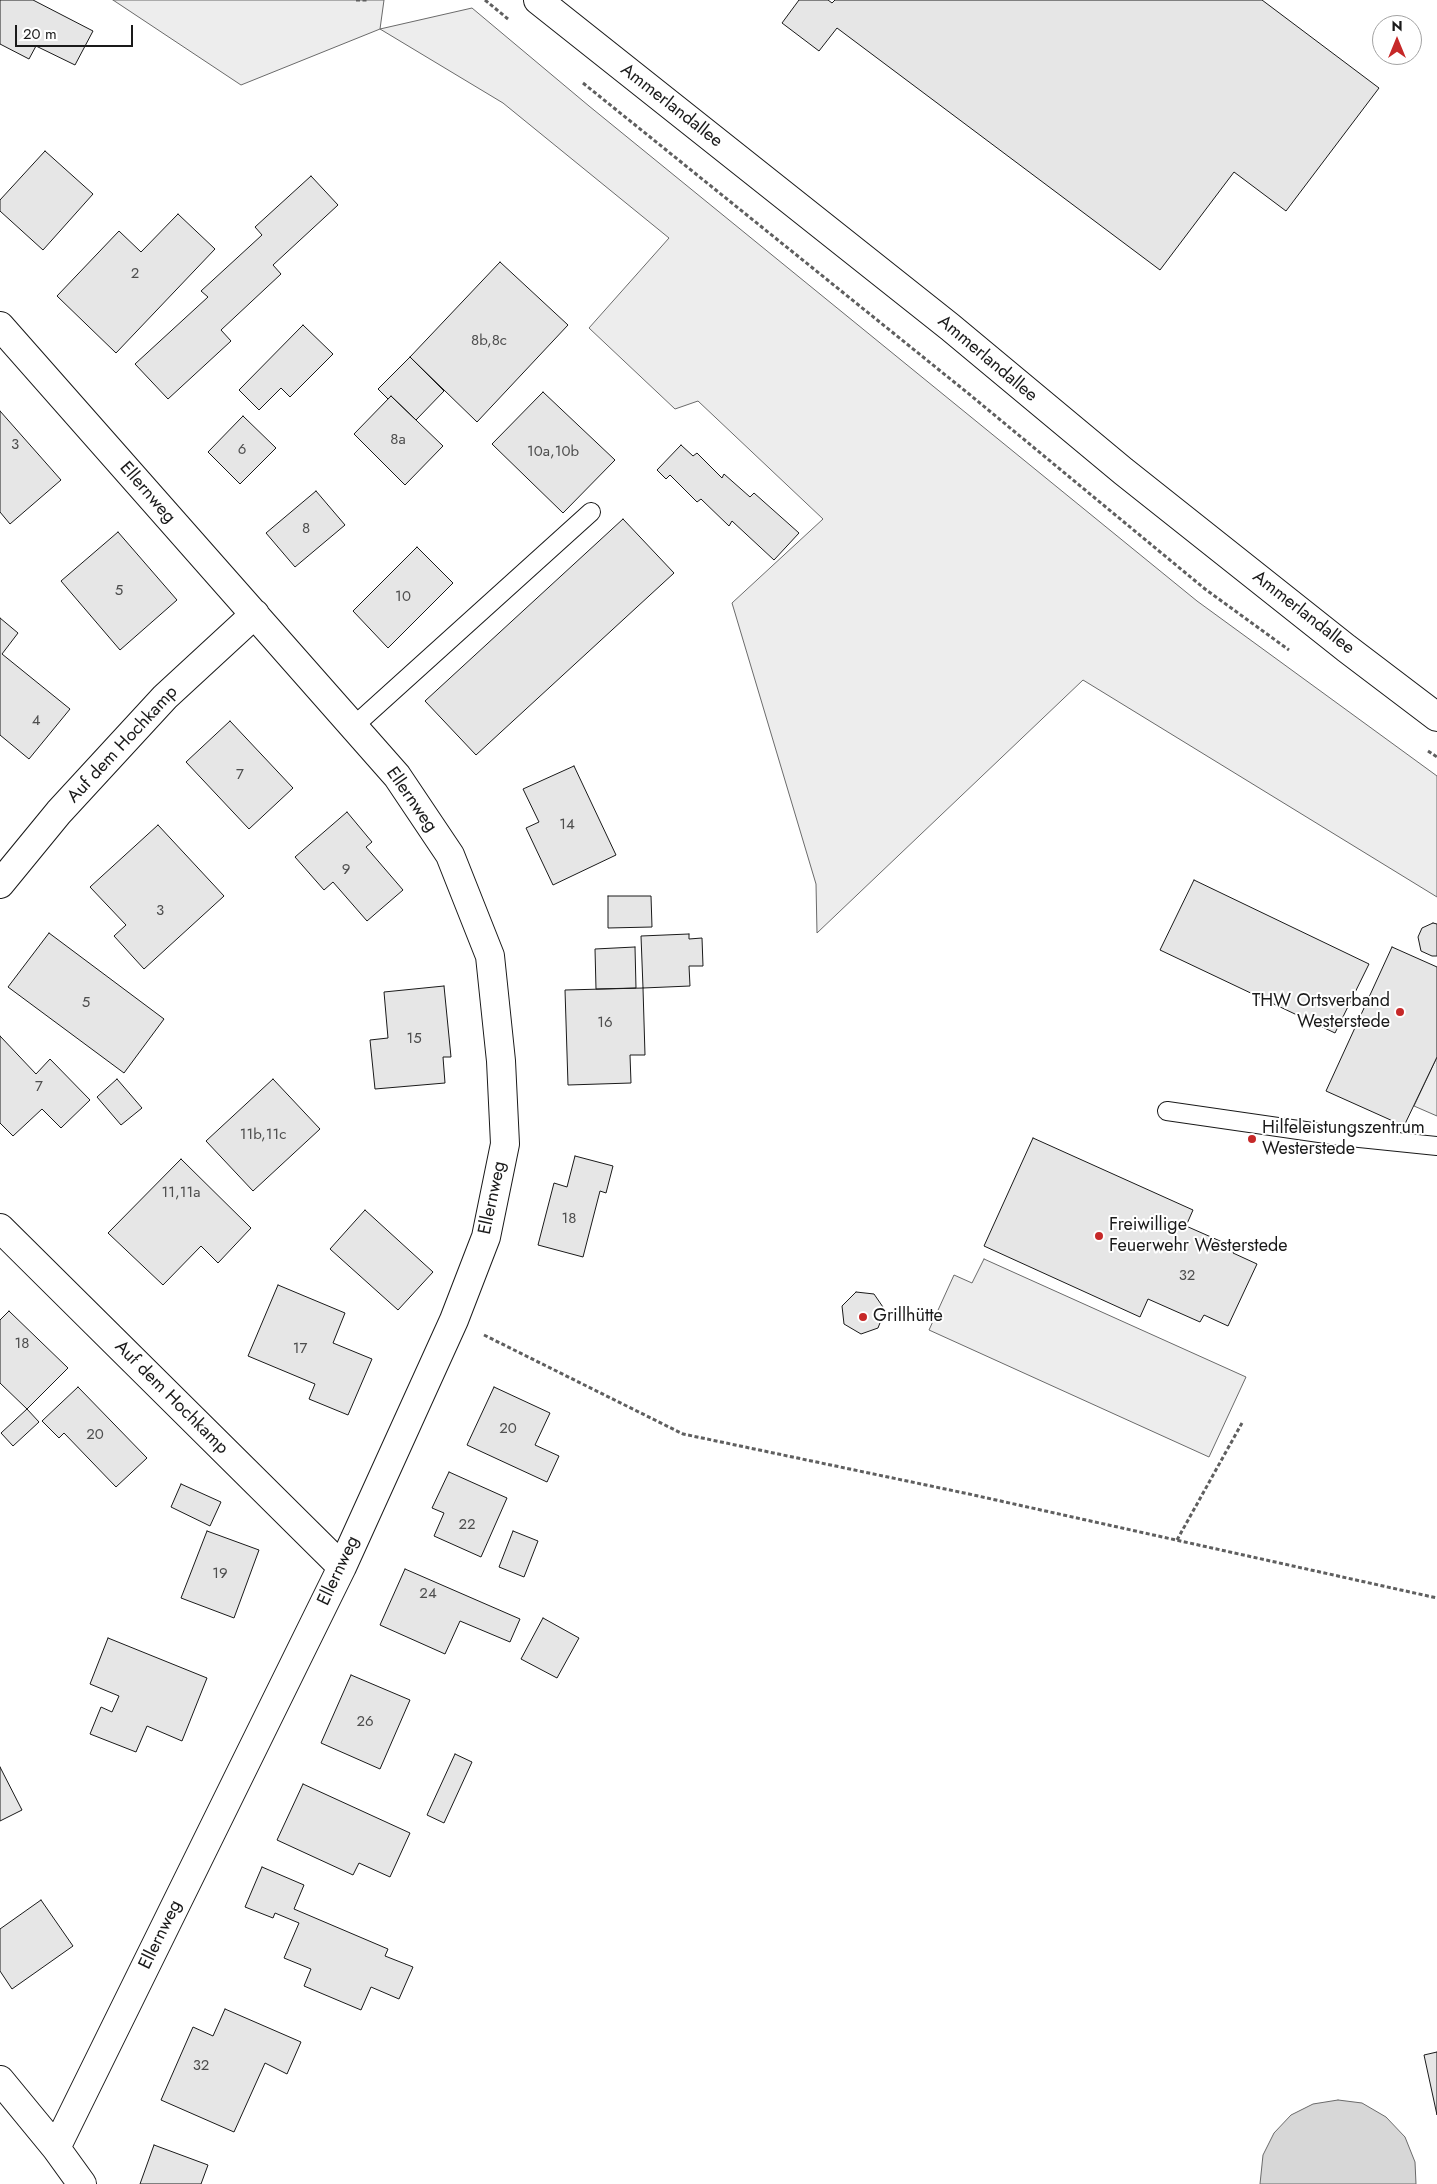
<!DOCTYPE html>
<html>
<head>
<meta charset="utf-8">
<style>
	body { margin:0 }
	#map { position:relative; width:1437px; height:2184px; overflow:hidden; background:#fff; font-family:Jost,sans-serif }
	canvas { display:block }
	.north { position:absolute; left:1372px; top:15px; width:50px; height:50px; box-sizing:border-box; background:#fff; border:1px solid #a3a3a3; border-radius:50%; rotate:0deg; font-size:14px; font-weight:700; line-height:20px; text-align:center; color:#1a1a1a }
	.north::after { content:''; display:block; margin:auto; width:18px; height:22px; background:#c62828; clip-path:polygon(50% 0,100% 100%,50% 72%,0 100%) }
	.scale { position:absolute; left:15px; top:25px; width:118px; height:22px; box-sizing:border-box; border:2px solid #1a1a1a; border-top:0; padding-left:6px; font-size:15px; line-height:18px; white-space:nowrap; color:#1a1a1a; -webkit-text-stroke:4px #fff; paint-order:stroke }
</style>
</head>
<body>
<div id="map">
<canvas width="1437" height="2184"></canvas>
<div class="north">N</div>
<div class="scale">20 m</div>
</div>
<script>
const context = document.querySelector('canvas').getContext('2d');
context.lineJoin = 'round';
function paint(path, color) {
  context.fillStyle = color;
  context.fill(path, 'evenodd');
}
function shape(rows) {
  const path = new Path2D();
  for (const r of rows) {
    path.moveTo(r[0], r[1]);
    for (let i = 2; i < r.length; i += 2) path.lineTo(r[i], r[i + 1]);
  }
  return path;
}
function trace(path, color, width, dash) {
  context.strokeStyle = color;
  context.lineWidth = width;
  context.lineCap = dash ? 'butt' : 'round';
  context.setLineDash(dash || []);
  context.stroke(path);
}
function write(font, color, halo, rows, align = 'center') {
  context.font = font + ' Jost,sans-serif';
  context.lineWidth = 4;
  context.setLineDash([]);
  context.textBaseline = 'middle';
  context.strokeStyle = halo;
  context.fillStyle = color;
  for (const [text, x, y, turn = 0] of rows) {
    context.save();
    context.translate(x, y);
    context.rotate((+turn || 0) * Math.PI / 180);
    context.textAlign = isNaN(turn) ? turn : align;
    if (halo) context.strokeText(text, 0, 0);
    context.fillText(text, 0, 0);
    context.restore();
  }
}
const built = shape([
	[113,0,384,0,380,29,472,8,589,106,1197,601,1437,776,1437,897,1083,680,817,933,816,884,732,603,823,519,698,401,675,409,589,328,669,238,503,103,380,29,241,85,113,0],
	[1437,1057,1437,1116,1414,1106,1437,1057],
	[984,1259,1246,1377,1209,1457,929,1330,954,1275,972,1283,984,1259]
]);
const water = shape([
	[1338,2100,1362,2103,1386,2117,1405,2137,1415,2162,1416,2184,1260,2184,1263,2155,1274,2133,1291,2115,1313,2104,1338,2100]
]);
const building = shape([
	[0,0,33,0,93,31,75,65,36,46,29,59,0,44,0,0],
	[799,0,828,0,832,3,835,0,1262,0,1379,88,1286,211,1234,172,1160,270,837,28,819,51,782,23,799,0],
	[45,151,93,194,43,250,0,211,0,200,45,151],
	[311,176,338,205,273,265,281,274,221,330,231,341,168,399,135,364,208,297,201,291,262,235,255,227,311,176],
	[178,214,215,249,116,353,57,296,119,231,141,252,178,214],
	[500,262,568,325,477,422,410,357,500,262],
	[303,325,333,354,290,397,281,388,259,410,239,390,303,325],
	[410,357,444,391,416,420,391,396,388,399,378,389,410,357],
	[543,392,615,460,563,513,492,444,543,392],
	[391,396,443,446,405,485,354,434,391,396],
	[0,411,61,480,10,524,0,512,0,411],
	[243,416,276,448,240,484,208,452,243,416],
	[681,445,693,456,697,453,722,478,724,474,750,497,754,493,799,533,774,560,732,521,729,526,701,499,697,502,670,475,666,479,657,470,681,445],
	[316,491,345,525,295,567,266,533,316,491],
	[623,519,674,573,476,755,425,701,623,519],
	[118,532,177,600,120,650,61,581,118,532],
	[417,547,453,583,388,648,353,611,417,547],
	[0,618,18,633,2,654,70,709,29,759,0,735,0,618],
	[230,721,293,788,249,829,186,762,230,721],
	[574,766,616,855,553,885,526,828,539,822,523,789,574,766],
	[347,812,372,842,366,847,403,890,367,921,333,882,324,890,295,857,347,812],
	[158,825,224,896,144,969,114,936,126,925,90,887,158,825],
	[1194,880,1369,964,1335,1033,1160,950,1194,880],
	[608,896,651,896,652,927,608,928,608,896],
	[1433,923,1437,924,1437,956,1432,956,1421,951,1418,937,1422,928,1433,923],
	[49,933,164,1019,124,1073,8,987,49,933],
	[689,934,689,939,702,938,703,966,689,966,690,986,643,988,641,936,689,934],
	[635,947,636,988,596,989,595,949,635,947],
	[1392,947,1437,967,1437,1057,1404,1126,1326,1091,1392,947],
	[444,986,451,1057,443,1057,445,1083,375,1089,370,1040,388,1038,384,992,444,986],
	[643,988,645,1055,630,1055,631,1083,568,1085,565,990,643,988],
	[0,1036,36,1074,50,1059,90,1100,61,1128,42,1109,13,1136,0,1123,0,1036],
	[117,1079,142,1108,121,1125,97,1097,117,1079],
	[273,1079,320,1129,253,1191,206,1141,273,1079],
	[1033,1138,1193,1210,1186,1226,1236,1248,1233,1253,1257,1264,1228,1326,1204,1315,1200,1322,1148,1299,1140,1317,984,1246,1033,1138],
	[575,1156,613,1166,606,1193,600,1191,583,1257,538,1245,554,1183,567,1187,575,1156],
	[181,1159,251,1228,218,1263,201,1246,163,1285,108,1233,181,1159],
	[365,1210,433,1272,398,1310,330,1249,365,1210],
	[278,1285,345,1313,333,1343,372,1359,348,1415,309,1399,315,1384,248,1356,278,1285],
	[856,1292,874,1294,885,1310,878,1328,861,1334,844,1324,842,1306,856,1292],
	[9,1311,68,1368,27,1409,0,1383,0,1320,9,1311],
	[78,1387,147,1458,116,1487,64,1433,59,1438,42,1421,78,1387],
	[494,1387,550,1413,535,1445,559,1456,547,1482,467,1445,494,1387],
	[27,1409,39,1422,13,1446,1,1433,27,1409],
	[449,1472,507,1498,481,1557,434,1536,444,1513,432,1508,449,1472],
	[181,1484,221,1502,210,1526,171,1507,181,1484],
	[207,1531,259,1550,234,1618,181,1598,207,1531],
	[513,1531,538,1541,524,1577,499,1567,513,1531],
	[405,1569,520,1619,510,1642,460,1621,445,1654,380,1625,405,1569],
	[543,1618,579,1638,557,1678,521,1659,543,1618],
	[108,1638,207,1678,182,1741,147,1726,136,1752,90,1734,101,1707,112,1712,119,1696,90,1684,108,1638],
	[351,1675,410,1700,380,1769,321,1743,351,1675],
	[455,1754,472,1762,444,1823,427,1815,455,1754],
	[0,1767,22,1810,0,1821,0,1767],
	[303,1784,410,1833,390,1877,359,1863,353,1875,277,1840,303,1784],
	[262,1867,304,1885,294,1909,388,1949,385,1956,413,1967,399,1999,371,1987,361,2010,304,1986,311,1969,284,1958,299,1923,275,1913,273,1918,245,1907,262,1867],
	[41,1900,73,1946,12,1989,0,1971,0,1929,41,1900],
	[225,2009,301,2042,287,2074,265,2063,234,2132,161,2100,193,2027,213,2036,225,2009],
	[1437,2052,1437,2115,1424,2055,1437,2052],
	[154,2145,208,2165,201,2184,140,2184,154,2145]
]);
const path = shape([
	[356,0,367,0],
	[485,0,508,19],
	[583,83,969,394,1205,589,1289,650],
	[1428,751,1437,757],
	[484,1335,683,1434,969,1494,1437,1598],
	[1177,1540,1242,1423]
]);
const lane = shape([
	[354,726,591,512],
	[1167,1111,1340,1136,1437,1146]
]);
const street = shape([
	[0,326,397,776,450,855,490,956,501,1061,505,1144,486,1237,454,1320,342,1567,56,2148],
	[0,884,59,812,165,697,255,614],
	[0,1228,342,1567],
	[0,2080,56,2148,82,2184]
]);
const secondary = shape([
	[538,0,950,327,1123,471,1346,648,1437,717]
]);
const markers = [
	[1400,1012,5,"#c62828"],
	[1252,1139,5,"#c62828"],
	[1099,1236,5,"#c62828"],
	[863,1317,5,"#c62828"]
];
const numberNames = [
	["2",135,274],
	["8b,8c",489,341],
	["8a",398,440],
	["3",15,445],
	["6",242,450],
	["10a,10b",553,452],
	["8",306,529],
	["5",119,591],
	["10",403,597],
	["4",36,721],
	["7",240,775],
	["14",567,825],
	["9",346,870],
	["3",160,911],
	["5",86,1003],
	["16",605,1023],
	["15",414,1039],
	["7",39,1087],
	["11b,11c",263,1135],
	["11,11a",181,1193],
	["18",569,1219],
	["32",1187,1276],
	["18",22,1344],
	["17",300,1349],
	["20",508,1429],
	["20",95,1435],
	["22",467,1525],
	["19",220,1574],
	["24",428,1594],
	["26",365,1722],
	["32",201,2066]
];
const streetNames = [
	["Ammerlandallee",671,106,38],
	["Ammerlandallee",987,359,40],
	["Ellernweg",147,493,49],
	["Ammerlandallee",1303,613,38],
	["Auf dem Hochkamp",123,745,-47],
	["Ellernweg",411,800,55],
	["Ellernweg",493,1198,-78],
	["Auf dem Hochkamp",171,1398,45],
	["Ellernweg",339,1571,-65],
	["Ellernweg",161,1935,-64]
];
const poiNames = [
	["THW Ortsverband",1390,1002,"right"],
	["Westerstede",1390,1023,"right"],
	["Hilfeleistungszentrum",1262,1129],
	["Westerstede",1262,1150],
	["Freiwillige",1109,1226],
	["Feuerwehr Westerstede",1109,1247],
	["Grillhütte",873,1317]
];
paint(built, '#ededed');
trace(built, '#6a6a6a', 1);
paint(water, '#d7d7d7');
trace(water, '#6a6a6a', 1);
paint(building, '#e6e6e6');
trace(building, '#1a1a1a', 1);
trace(lane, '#1a1a1a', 20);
trace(street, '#1a1a1a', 30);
trace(secondary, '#1a1a1a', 30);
trace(path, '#5f5f5f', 3, [4, 2.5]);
trace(lane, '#fff', 18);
trace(street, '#fff', 28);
trace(secondary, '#fff', 28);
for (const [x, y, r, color] of markers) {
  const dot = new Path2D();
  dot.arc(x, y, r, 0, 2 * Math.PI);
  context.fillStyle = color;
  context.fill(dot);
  trace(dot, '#fff', 2);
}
write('15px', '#4d4d4d', null, numberNames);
write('18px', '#1a1a1a', '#fff', streetNames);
write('18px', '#1a1a1a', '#fff', poiNames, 'left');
</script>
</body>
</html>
